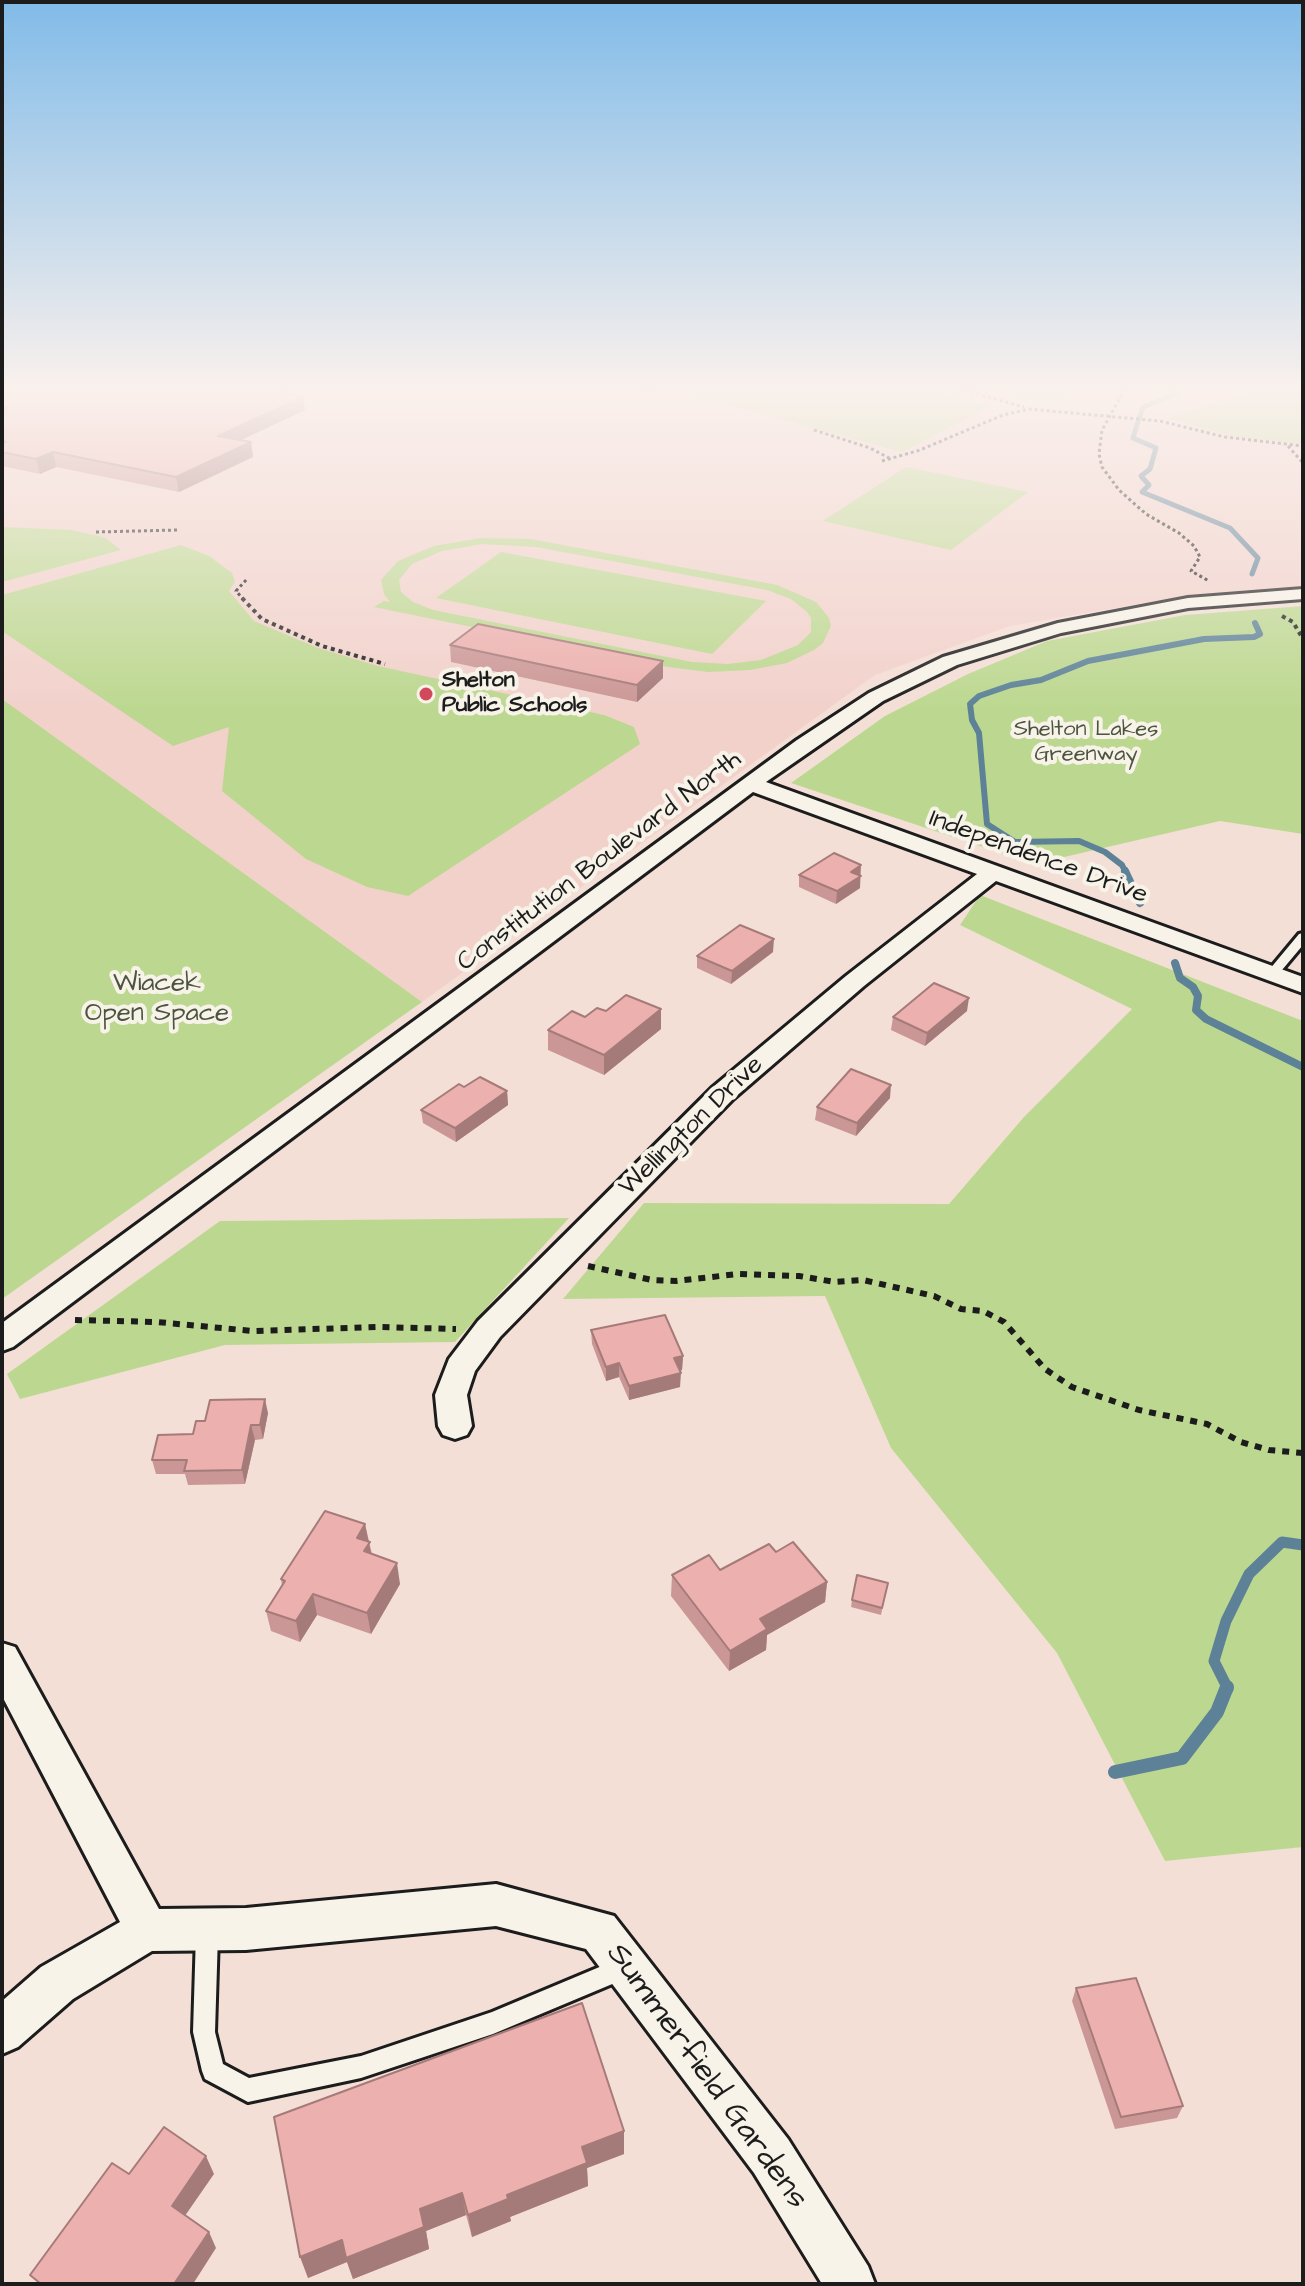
<!DOCTYPE html>
<html>
<head>
<meta charset="utf-8">
<style>
	body { margin:0 }
	#map { position:relative; width:1305px; height:2286px; overflow:hidden; background:#f4dfd7; font-family:"Architects Daughter",sans-serif }
	canvas { display:block }
	.frame { position:absolute; inset:0; border:4px solid #1c1c1c; pointer-events:none }
</style>
</head>
<body>
<div id="map">
<canvas width="1305" height="2286"></canvas>
<div class="frame"></div>
</div>
<script>
const context = document.querySelector('canvas').getContext('2d');
context.lineJoin = 'round';
function paint(path, color) {
  context.fillStyle = color;
  context.fill(path, 'evenodd');
}
function shape(rows) {
  const path = new Path2D();
  for (const r of rows) {
    path.moveTo(r[0], r[1]);
    for (let i = 2; i < r.length; i += 2) path.lineTo(r[i], r[i + 1]);
  }
  return path;
}
function trace(path, color, width, dash) {
  context.strokeStyle = color;
  context.lineWidth = width;
  context.lineCap = dash ? 'butt' : 'round';
  context.setLineDash(dash || []);
  context.stroke(path);
}
function write(font, color, halo, rows, align = 'center') {
  context.font = font + ' "Architects Daughter",sans-serif';
  context.lineWidth = 8;
  context.setLineDash([]);
  context.textBaseline = 'middle';
  context.strokeStyle = halo;
  context.fillStyle = color;
  for (const [text, x, y, turn = 0] of rows) {
    context.save();
    context.translate(x, y);
    context.rotate((+turn || 0) * Math.PI / 180);
    context.textAlign = isNaN(turn) ? turn : align;
    if (halo) context.strokeText(text, 0, 0);
    context.fillText(text, 0, 0);
    context.restore();
  }
}
const built = shape([
	[2,389,630,389,645,393,657,389,1303,389,1303,588,1246,590,1163,600,1010,626,875,675,422,1002,2,712]
]);
const green = shape([
	[696,389,917,389,992,406,902,452,686,393],
	[978,389,1083,389,1046,402],
	[1265,389,1303,389,1303,444,1232,436,1167,418],
	[906,467,1028,492,951,550,823,521],
	[2,527,71,530,104,537,121,550,2,582],
	[481,538,531,539,777,585,816,602,829,618,831,626,823,643,814,650,787,663,750,670,708,672,668,667,374,607,384,601,390,602,384,594,381,580,398,561,434,546],
	[482,544,536,547,767,590,791,599,807,612,811,618,811,632,798,645,761,660,728,664,692,662,433,610,413,602,401,592,399,580,412,564,442,551],
	[181,545,209,556,232,573,235,582,229,591,254,621,318,648,378,666,604,715,634,727,640,744,408,896,367,887,306,859,222,791,229,727,173,746,2,631,2,595],
	[501,552,766,601,712,654,436,598],
	[1303,606,1303,834,1220,821,1034,864,791,783,885,716,968,674,1047,641,1185,615],
	[2,699,422,1002,2,1299],
	[980,895,1303,1021,1303,1847,1165,1861,1057,1653,891,1448,825,1296,563,1299,644,1203,949,1204,1024,1117,1132,1009,960,925],
	[569,1218,455,1342,225,1345,20,1399,7,1374,220,1221]
]);
const streamFar4 = shape([
	[1172,389,1176,394,1143,407,1135,431,1133,438,1156,448,1150,469,1141,476,1149,485,1142,492,1230,528,1258,558,1252,574]
]);
const streamFar3 = shape([
	[1126,873,1122,865,1105,852,1079,841,1015,842,987,824,979,733,972,720,970,704,979,696,1011,685,1041,680,1088,661,1204,639,1254,637,1260,634,1255,623]
]);
const streamFar2 = shape([
	[1125,871,1140,903],
	[1175,963,1180,978,1193,987,1198,996,1196,1010,1206,1019,1303,1067]
]);
const streamFar1 = shape([
	[1228,1689,1214,1661,1226,1621,1249,1574,1282,1542,1303,1545]
]);
const stream = shape([
	[1115,1772,1182,1758,1217,1712,1227,1687]
]);
const pathFar2 = shape([
	[959,389,1024,407],
	[1125,389,1102,430,1099,454,1102,467,1119,490,1146,514,1179,533,1194,546,1200,557,1191,571,1209,581],
	[814,430,870,448,889,458],
	[1288,446,1303,463],
	[882,461,920,450,1003,415,1029,409,1160,421,1225,437,1303,446],
	[96,532,177,530],
	[244,600,236,591,247,579]
]);
const pathFar1 = shape([
	[242,598,262,619,322,646,385,664],
	[1282,616,1293,622,1303,639]
]);
const path = shape([
	[588,1266,652,1280,676,1281,738,1274,799,1276,835,1282,863,1280,934,1296,961,1309,983,1311,1004,1322,1045,1369,1072,1387,1139,1410,1207,1424,1241,1442,1269,1450,1303,1453],
	[75,1320,157,1322,253,1331,378,1327,456,1329]
]);
const service = shape([
	[1303,933,1303,945,1277,976,1269,976,1267,973,1269,970,1299,934,1303,933],
	[207,1923,215,1926,218,1934,215,2032,223,2064,249,2078,361,2056,492,2012,621,1958,629,1961,632,1969,629,1977,493,2034,361,2078,248,2102,205,2079,202,2071,193,2032,196,1934,199,1926,207,1923]
]);
const minor = shape([
	[1303,589,1303,599,1188,608,1061,633,957,665,883,701,766,782,1303,977,1303,993,996,881,864,986,733,1099,500,1337,475,1371,467,1395,472,1426,467,1435,455,1439,443,1435,438,1426,435,1395,449,1359,478,1321,713,1087,846,976,977,874,753,792,13,1347,2,1351,2,1323,797,740,869,693,943,657,1058,623,1188,598,1303,589],
	[2,1643,15,1647,159,1909,246,1908,496,1884,614,1916,788,2139,868,2266,875,2284,822,2284,754,2173,586,1949,496,1926,246,1950,152,1951,73,1999,18,2047,2,2054,2,2001,41,1967,120,1922,2,1696,2,1643]
]);
const wall = shape([
	[290,395,305,410,240,440,251,442,253,457,179,492,56,467,40,474,2,466,2,396],
	[450,645,663,661,663,678,637,702,451,662],
	[799,875,860,876,860,888,836,904,799,887],
	[773,952,731,984,697,968,697,956],
	[967,1011,925,1046,891,1030,893,1017],
	[585,1017,661,1029,604,1075,548,1050,548,1030],
	[464,1087,507,1091,508,1105,456,1142,423,1123,421,1110],
	[890,1098,856,1136,815,1120,817,1107],
	[591,1330,683,1356,682,1370,679,1371,680,1387,629,1400,619,1377,606,1381,592,1344],
	[268,1413,263,1439,255,1440,245,1484,188,1485,185,1474,156,1474,152,1460,193,1434,205,1421],
	[365,1524,372,1554,400,1584,371,1634,317,1615,300,1642,271,1631,266,1611,282,1586,281,1579],
	[776,1552,827,1582,825,1602,767,1635,766,1650,729,1671,671,1596,672,1575,720,1570],
	[888,1583,881,1615,851,1607,852,1600],
	[1076,1988,1183,2106,1177,2118,1115,2129,1072,2001],
	[274,2117,624,2154,587,2168,588,2186,510,2217,511,2221,472,2237,466,2215,426,2231,429,2249,353,2279,347,2262,308,2278]
]);
const shadedWall = shape([
	[289,390,291,402,303,397,305,410,220,450,218,436],
	[251,442,253,457,179,492,176,477],
	[53,452,56,467,40,474,36,459],
	[663,661,663,678,637,702,637,685],
	[861,865,860,888,836,904,837,891,851,872],
	[774,939,773,952,731,984,732,971],
	[969,998,967,1011,925,1046,927,1033],
	[661,1009,661,1029,604,1075,604,1055],
	[891,1085,890,1098,856,1136,857,1123],
	[507,1091,508,1105,456,1142,455,1128],
	[683,1356,682,1370,674,1372,674,1358],
	[619,1363,619,1377,606,1381,606,1367],
	[681,1373,680,1387,629,1400,629,1386],
	[265,1399,268,1413,263,1439,260,1425],
	[251,1425,255,1440,245,1484,242,1470],
	[365,1524,373,1563,368,1572,357,1538],
	[397,1563,400,1584,371,1634,367,1613],
	[827,1582,825,1602,767,1635,766,1650,729,1671,730,1651,760,1619],
	[313,1594,317,1615,300,1642,296,1621],
	[624,2131,624,2154,587,2168,588,2186,510,2217,511,2221,472,2237,468,2215,507,2195,582,2147],
	[206,2156,214,2174,180,2223,172,2206],
	[462,2193,466,2215,426,2231,429,2249,353,2279,347,2262,308,2278,300,2257],
	[209,2232,216,2248,193,2284,174,2284]
]);
const building = shape([
	[22,389,282,389,289,390,283,393,303,397,218,436,251,442,176,477,53,452,36,459,2,452,2,443,6,442,2,441,2,418,7,407,2,407,2,396,22,389],
	[478,624,663,661,637,685,450,645,478,624],
	[834,853,861,865,851,872,861,876,837,891,799,875,834,853],
	[740,925,774,939,732,971,697,956,740,925],
	[934,983,969,998,927,1033,893,1017,934,983],
	[626,995,661,1009,604,1055,548,1030,572,1011,585,1017,597,1008,606,1011,626,995],
	[851,1069,891,1085,857,1123,817,1107,851,1069],
	[480,1077,507,1091,455,1128,421,1110,459,1084,464,1087,480,1077],
	[665,1315,683,1356,674,1358,681,1373,629,1386,619,1363,606,1367,591,1330,665,1315],
	[265,1399,260,1425,251,1425,242,1470,184,1471,187,1460,152,1460,158,1435,193,1434,196,1421,205,1421,210,1400,265,1399],
	[325,1511,365,1524,357,1538,370,1542,364,1551,397,1563,367,1613,313,1594,296,1621,266,1611,285,1581,281,1579,325,1511],
	[793,1542,827,1582,760,1619,767,1629,730,1651,672,1575,709,1555,720,1570,769,1544,776,1552,793,1542],
	[857,1575,888,1583,882,1608,852,1600,857,1575],
	[1136,1978,1183,2106,1121,2117,1076,1988,1136,1978],
	[582,2003,624,2131,582,2147,587,2163,507,2195,508,2199,468,2215,462,2193,420,2209,424,2227,346,2258,342,2240,300,2257,274,2117,582,2003],
	[164,2127,206,2156,172,2206,209,2232,174,2284,41,2284,30,2275,112,2163,129,2174,164,2127]
]);
const markers = [
	[426,694,8,"#d1495b"]
];
const farPoinames = [
	["Shelton",442,681],
	["Public Schools",442,706]
];
const farParknames = [
	["Shelton Lakes",1086,730],
	["Greenway",1086,755]
];
const streetNames = [
	["Independence Drive",1038,858,20],
	["Constitution Boulevard North",600,862,-37],
	["Wellington Drive",692,1127,-44]
];
const parkNames = [
	["Wiacek",157,985],
	["Open Space",157,1015]
];
const nearStreetnames = [
	["Summerfield Gardens",706,2077,54]
];
paint(built, '#f2d1cb');
paint(green, '#bcd890');
trace(streamFar4, '#5d8297', 5);
trace(streamFar3, '#5d8297', 6);
trace(streamFar2, '#5d8297', 8);
trace(streamFar1, '#5d8297', 11);
trace(stream, '#5d8297', 14);
trace(service, '#1c1c1c', 6);
trace(minor, '#1c1c1c', 6);
trace(pathFar2, '#1c1c1c', 3, [3, 3]);
trace(pathFar1, '#1c1c1c', 4, [4, 4]);
trace(path, '#1c1c1c', 6, [7, 7]);
paint(service, '#f7f3e8');
paint(minor, '#f7f3e8');
paint(wall, '#cb9796');
paint(shadedWall, '#a57b7a');
paint(building, '#ecb0ae');
trace(building, '#a57b7a', 2);
const sky = context.createLinearGradient(0, 0, 0, 709);
sky.addColorStop(0, '#81bbe8');
sky.addColorStop(0.55, '#faf1ed');
sky.addColorStop(1, '#faf1ed00');
context.fillStyle = sky;
context.fillRect(0, 0, 1305, 709);
for (const [x, y, r, color] of markers) {
  const dot = new Path2D();
  dot.arc(x, y, r, 0, 2 * Math.PI);
  context.fillStyle = color;
  context.fill(dot);
  trace(dot, '#f7f3e8', 3);
}
write('bold 22px', '#1c1c1c', '#f7f3e8', farPoinames, 'left');
write('22px', '#4c543f', '#f7f3e8', farParknames);
write('26px', '#1c1c1c', '#f7f3e8', streetNames);
write('26px', '#4c543f', '#f7f3e8', parkNames);
write('32px', '#1c1c1c', '#f7f3e8', nearStreetnames);
</script>
</body>
</html>
